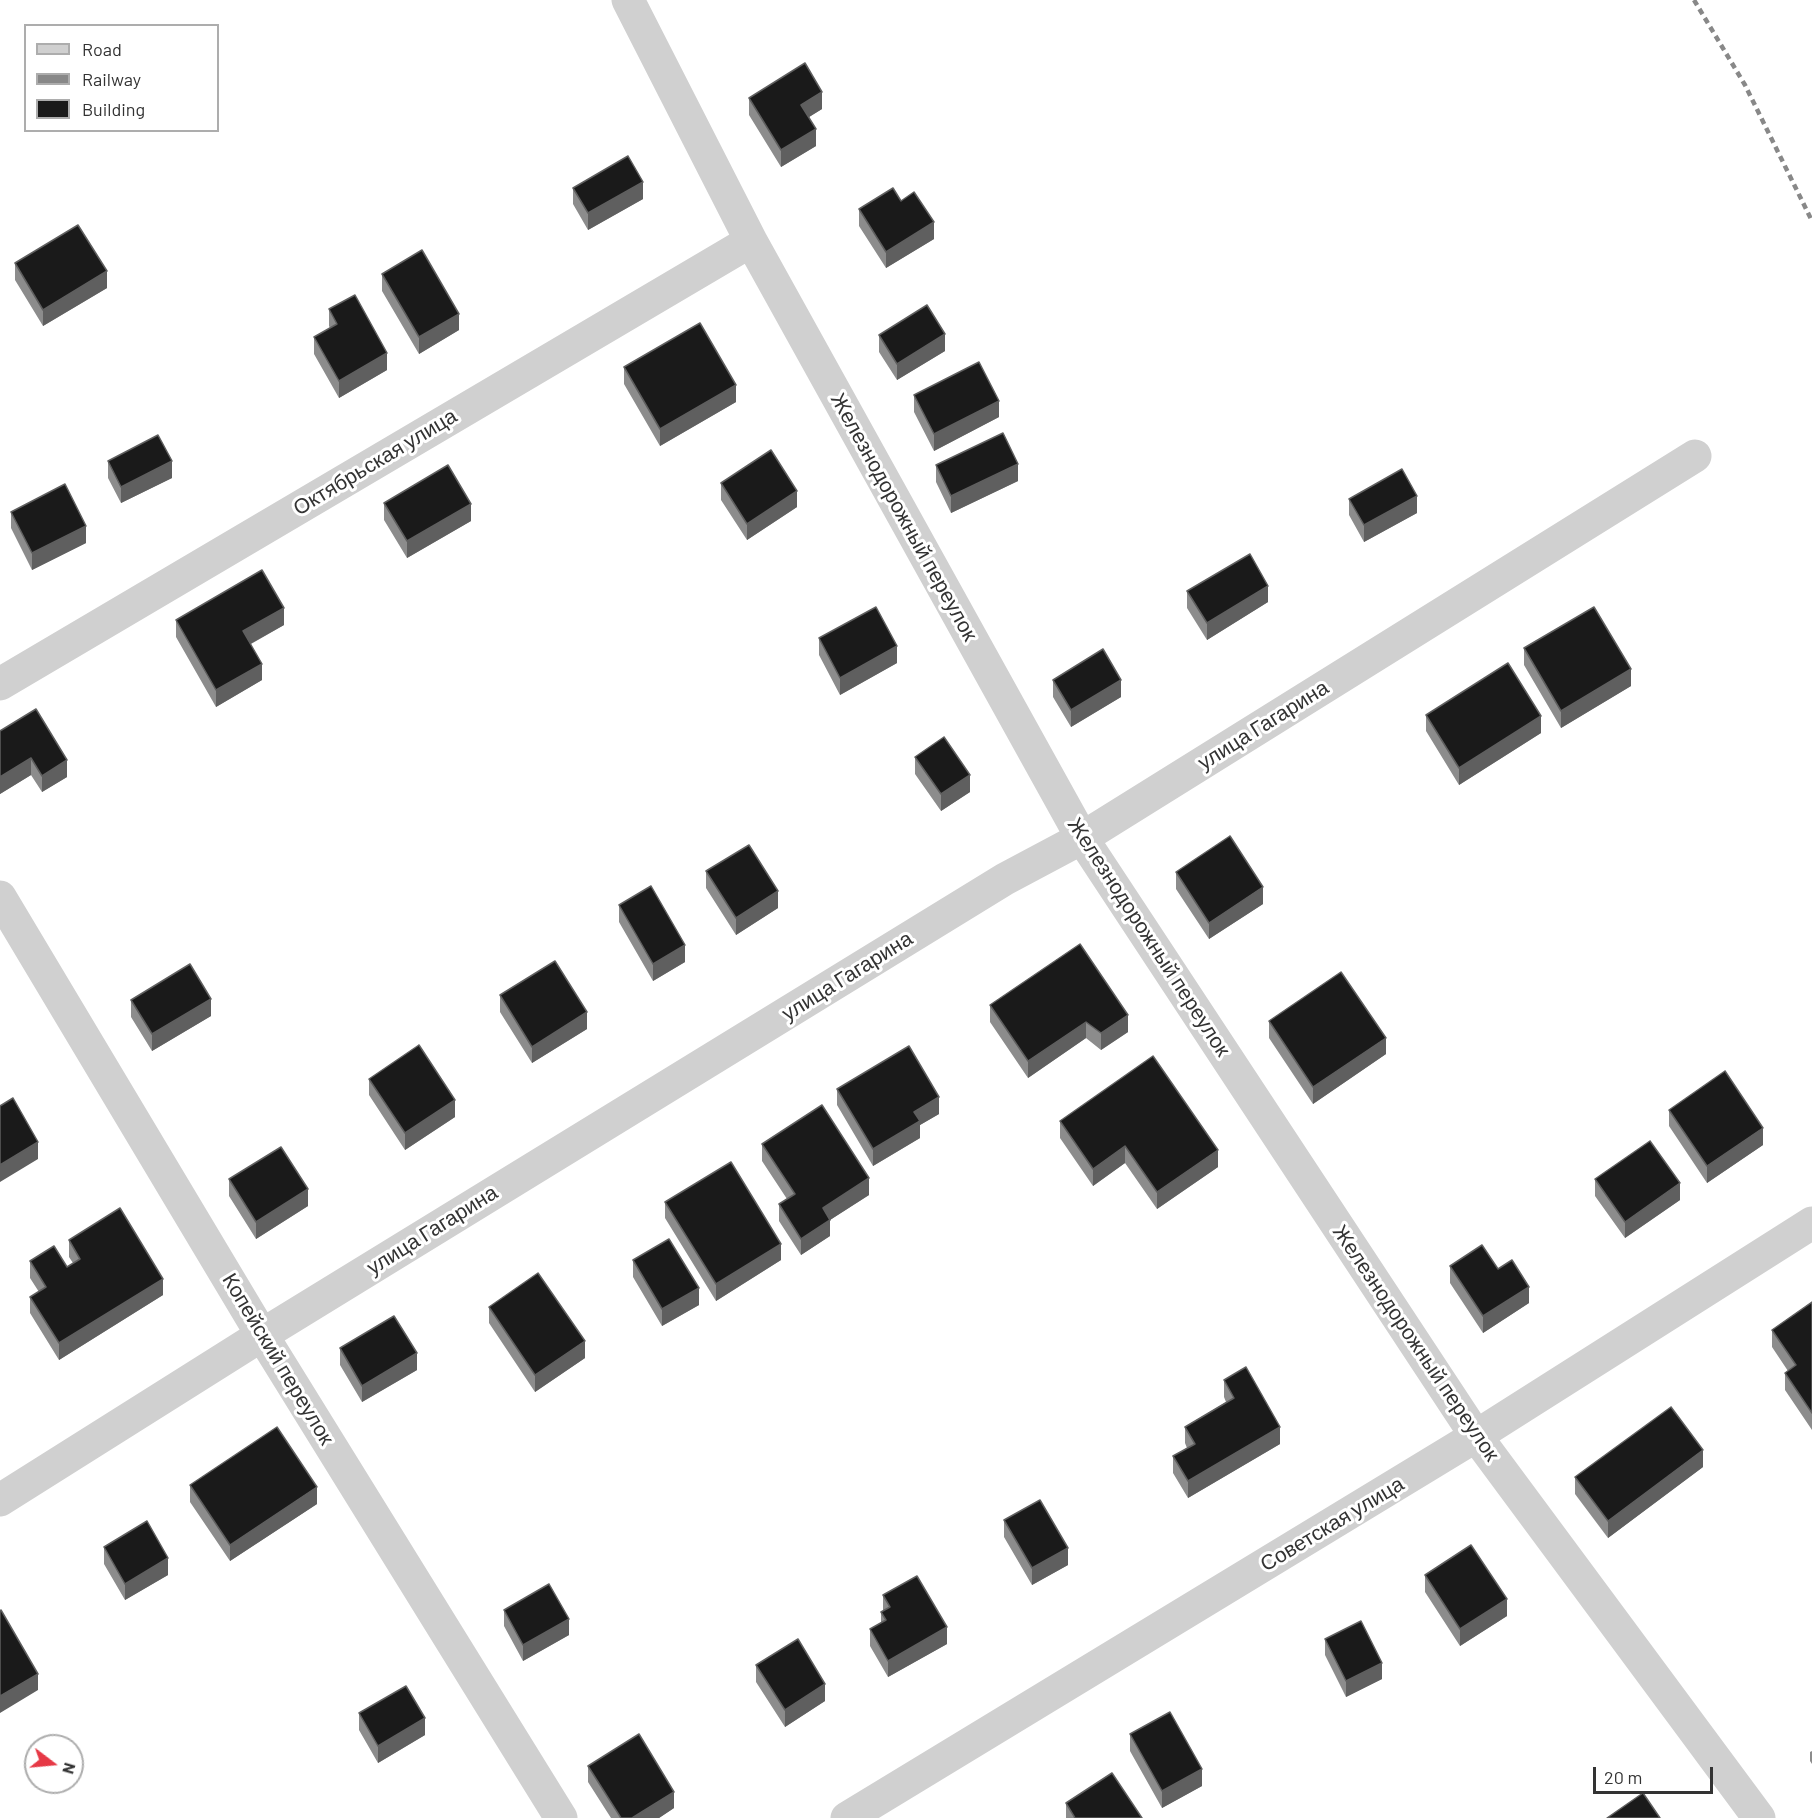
<!DOCTYPE html>
<html>
<head>
<meta charset="utf-8">
<style>
	body { margin:0 }
	#map { position:relative; width:1812px; height:1818px; overflow:hidden; background:#fff; font-family:Barlow,sans-serif }
	canvas { display:block }
	.legend { position:absolute; left:24px; top:24px; width:195px; height:108px; box-sizing:border-box; background:#fff; border:2px solid #adadad; margin:0; padding:8px 10px; list-style:none; font-size:18px; color:#333 }
	.legend li { display:flex; align-items:center; gap:12px; height:30px }
	.legend b { width:30px; border:2px solid #adadad }
	.north { position:absolute; left:24px; top:1734px; width:60px; height:60px; box-sizing:border-box; background:#fff; border:2px solid #adadad; border-radius:50%; rotate:106deg; font-size:16px; font-weight:700; line-height:24px; text-align:center; color:#333 }
	.north::after { content:''; display:block; margin:auto; width:21px; height:27px; background:#e63946; clip-path:polygon(50% 0,100% 100%,50% 72%,0 100%) }
	.scale { position:absolute; left:1593px; top:1767px; width:120px; height:27px; box-sizing:border-box; border:3px solid #333; border-top:0; padding-left:8px; font-size:18px; line-height:21px; white-space:nowrap; color:#333; -webkit-text-stroke:4px #fff; paint-order:stroke }
</style>
</head>
<body>
<div id="map">
<canvas width="1812" height="1818"></canvas>
<ul class="legend">
<li><b style="height:8px;background:#d0d0d0"></b>Road</li>
<li><b style="height:8px;background:#888"></b>Railway</li>
<li><b style="height:16px;background:#1a1a1a"></b>Building</li>
</ul>
<div class="north">N</div>
<div class="scale">20 m</div>
</div>
<script>
const context = document.querySelector('canvas').getContext('2d');
context.lineJoin = 'round';
function shape(rows) {
  const path = new Path2D();
  for (const r of rows) {
    path.moveTo(r[0], r[1]);
    for (let i = 2; i < r.length; i += 2) path.lineTo(r[i], r[i + 1]);
  }
  return path;
}
function trace(path, color, width, dash) {
  context.strokeStyle = color;
  context.lineWidth = width;
  context.lineCap = dash ? 'butt' : 'round';
  context.setLineDash(dash || []);
  context.stroke(path);
}
function paint(path, color) {
  context.fillStyle = color;
  context.fill(path, 'evenodd');
}
function write(font, color, halo, rows, align = 'center') {
  context.font = font + ' Barlow,sans-serif';
  context.lineWidth = 6;
  context.setLineDash([]);
  context.textBaseline = 'middle';
  context.strokeStyle = halo;
  context.fillStyle = color;
  for (const [text, x, y, turn = 0] of rows) {
    context.save();
    context.translate(x, y);
    context.rotate((+turn || 0) * Math.PI / 180);
    context.textAlign = isNaN(turn) ? turn : align;
    if (halo) context.strokeText(text, 0, 0);
    context.fillText(text, 0, 0);
    context.restore();
  }
}
const street = shape([
	[628,0,751,241,1082,838,1476,1436,1759,1818],
	[0,684,751,241],
	[0,897,262,1335,561,1818],
	[0,1500,262,1335,1005,879,1082,838,1695,456],
	[847,1818,1476,1436,1812,1223]
]);
const rail = shape([
	[1694,0,1745,85,1812,221]
]);
const wall = shape([
	[749,98,822,109,809,117,816,146,781,167,749,115],
	[573,188,643,199,588,230,573,204],
	[901,201,934,239,886,268,859,226,859,209],
	[15,263,107,288,43,326,15,280],
	[382,274,459,330,419,354,382,291],
	[329,309,387,370,339,398,314,354,314,337,330,328,329,326],
	[879,335,945,351,897,380,879,352],
	[624,367,736,402,660,446,624,384],
	[914,395,999,417,934,451,914,412],
	[108,461,172,478,121,503,108,478],
	[936,465,1018,481,951,513,936,482],
	[721,483,797,507,747,540,721,500],
	[1349,499,1417,513,1364,542,1349,515],
	[384,503,471,521,407,558,384,520],
	[11,512,86,543,32,570,11,528],
	[1187,591,1268,602,1207,640,1187,608],
	[176,620,284,625,251,644,262,680,216,707,176,637],
	[819,638,897,663,840,695,819,655],
	[1524,648,1631,686,1561,728,1524,665],
	[1053,680,1121,697,1071,727,1053,697],
	[1426,715,1541,733,1459,785,1426,731],
	[0,731,67,777,42,792,31,775,0,794],
	[915,757,970,792,941,811,915,774],
	[706,871,778,908,736,935,706,888],
	[1176,872,1263,904,1209,939,1176,889],
	[619,905,685,962,653,981,619,922],
	[1080,944,1128,1032,1101,1050,1086,1038,1028,1078,990,1022,990,1005],
	[500,995,587,1029,532,1063,500,1012],
	[131,1000,211,1016,152,1051,131,1017],
	[1269,1021,1386,1054,1313,1104,1269,1038],
	[369,1079,455,1117,405,1150,369,1095],
	[837,1089,939,1114,920,1125,920,1138,873,1166,837,1105],
	[1669,1110,1763,1145,1707,1183,1669,1126],
	[1060,1121,1218,1167,1157,1209,1125,1163,1093,1186,1060,1138],
	[762,1144,869,1195,830,1220,830,1236,801,1255,779,1221,779,1204,787,1199,762,1161],
	[229,1179,308,1206,256,1239,229,1196],
	[1595,1179,1680,1200,1625,1238,1595,1196],
	[665,1202,781,1260,716,1301,665,1218],
	[69,1240,163,1295,59,1360,30,1313,30,1297,39,1292,30,1278,30,1261,67,1267,73,1263,69,1257],
	[633,1260,699,1305,662,1326,633,1277],
	[1450,1266,1529,1303,1483,1333,1450,1283],
	[1812,1302,1812,1430,1785,1390,1785,1373,1788,1371,1772,1347,1772,1330],
	[489,1307,585,1358,535,1392,489,1323],
	[340,1348,417,1370,362,1402,340,1365],
	[1224,1380,1280,1444,1188,1498,1173,1473,1173,1456,1187,1448,1185,1443,1185,1427,1226,1402,1224,1397],
	[1703,1467,1608,1538,1575,1494,1575,1477],
	[190,1485,317,1504,230,1561,190,1502],
	[1004,1520,1068,1565,1032,1585,1004,1537],
	[104,1547,168,1575,125,1600,104,1564],
	[1425,1575,1507,1616,1460,1646,1425,1592],
	[883,1595,947,1644,888,1677,870,1646,870,1629,881,1623,881,1612,883,1611],
	[504,1610,569,1635,523,1661,504,1626],
	[1325,1639,1382,1679,1346,1697,1325,1655],
	[756,1665,825,1701,785,1727,756,1682],
	[359,1713,425,1735,378,1763,359,1730],
	[1130,1734,1202,1786,1162,1808,1130,1751],
	[1812,1751,1812,1764,1810,1761,1810,1752],
	[588,1766,674,1808,659,1818,611,1818,588,1782],
	[1066,1803,1142,1818,1066,1818]
]);
const shadedWall = shape([
	[822,92,822,109,801,122,801,105],
	[816,129,816,146,781,167,781,150],
	[643,182,643,199,588,230,588,213],
	[934,222,934,239,886,268,886,252],
	[107,271,107,288,43,326,43,310],
	[459,314,459,330,419,354,419,337],
	[945,334,945,351,897,380,897,364],
	[387,353,387,370,339,398,339,381],
	[736,385,736,402,660,446,660,429],
	[999,401,999,417,934,451,934,434],
	[172,461,172,478,121,503,121,487],
	[1018,464,1018,481,951,513,951,496],
	[797,491,797,507,747,540,747,524],
	[1417,496,1417,513,1364,542,1364,525],
	[471,504,471,521,407,558,407,541],
	[86,526,86,543,32,570,32,553],
	[1268,586,1268,602,1207,640,1207,623],
	[284,608,284,625,243,648,243,631],
	[897,646,897,663,840,695,840,678],
	[262,664,262,680,216,707,216,690],
	[1631,669,1631,686,1561,728,1561,711],
	[1121,680,1121,697,1071,727,1071,710],
	[1541,716,1541,733,1459,785,1459,768],
	[31,758,31,775,0,794,0,777],
	[67,760,67,777,42,792,42,776],
	[970,775,970,792,941,811,941,794],
	[1263,887,1263,904,1209,939,1209,923],
	[778,891,778,908,736,935,736,918],
	[685,945,685,962,653,981,653,964],
	[211,999,211,1016,152,1051,152,1034],
	[587,1012,587,1029,532,1063,532,1047],
	[1128,1015,1128,1032,1101,1050,1101,1033],
	[1086,1022,1086,1038,1028,1078,1028,1061],
	[1386,1038,1386,1054,1313,1104,1313,1087],
	[939,1097,939,1114,920,1125,920,1138,873,1166,873,1149,914,1112],
	[455,1100,455,1117,405,1150,405,1133],
	[1763,1128,1763,1145,1707,1183,1707,1166],
	[38,1142,38,1159,0,1182,0,1165],
	[1125,1146,1125,1163,1093,1186,1093,1169],
	[1218,1150,1218,1167,1157,1209,1157,1192],
	[869,1178,869,1195,830,1220,830,1236,801,1255,801,1239,823,1208],
	[1680,1183,1680,1200,1625,1238,1625,1222],
	[308,1189,308,1206,256,1239,256,1222],
	[781,1244,781,1260,716,1301,716,1284],
	[163,1279,163,1295,59,1360,59,1343],
	[1529,1287,1529,1303,1483,1333,1483,1316],
	[699,1288,699,1305,662,1326,662,1309],
	[585,1341,585,1358,535,1392,535,1375],
	[417,1353,417,1370,362,1402,362,1386],
	[1280,1427,1280,1444,1188,1498,1188,1481],
	[1703,1450,1703,1467,1608,1538,1608,1521],
	[317,1487,317,1504,230,1561,230,1545],
	[1068,1548,1068,1565,1032,1585,1032,1568],
	[168,1558,168,1575,125,1600,125,1584],
	[1507,1599,1507,1616,1460,1646,1460,1629],
	[569,1619,569,1635,523,1661,523,1645],
	[947,1627,947,1644,888,1677,888,1661],
	[1382,1663,1382,1679,1346,1697,1346,1681],
	[38,1674,38,1690,0,1713,0,1696],
	[825,1684,825,1701,785,1727,785,1710],
	[425,1718,425,1735,378,1763,378,1746],
	[1202,1769,1202,1786,1162,1808,1162,1791],
	[674,1792,674,1808,659,1818,632,1818]
]);
const building = shape([
	[805,63,822,92,801,105,816,129,781,150,749,98,805,63],
	[628,156,643,182,588,213,573,188,628,156],
	[893,188,901,201,914,192,934,222,886,252,859,209,893,188],
	[78,225,107,271,43,310,15,263,78,225],
	[422,250,459,314,419,337,382,274,422,250],
	[355,295,387,353,339,381,314,337,337,324,329,309,355,295],
	[927,305,945,334,897,364,879,335,927,305],
	[700,323,736,385,660,429,624,367,700,323],
	[979,362,999,401,934,434,914,395,979,362],
	[1003,433,1018,464,951,496,936,465,1003,433],
	[158,435,172,461,121,487,108,461,158,435],
	[771,450,797,491,747,524,721,483,771,450],
	[448,465,471,504,407,541,384,503,448,465],
	[1402,469,1417,496,1364,525,1349,499,1402,469],
	[65,484,86,526,32,553,11,512,65,484],
	[1250,554,1268,586,1207,623,1187,591,1250,554],
	[262,570,284,608,243,631,262,664,216,690,176,620,262,570],
	[876,607,897,646,840,678,819,638,876,607],
	[1594,607,1631,669,1561,711,1524,648,1594,607],
	[1103,649,1121,680,1071,710,1053,680,1103,649],
	[1508,663,1541,716,1459,768,1426,715,1508,663],
	[36,709,67,760,42,776,31,758,0,777,0,731,36,709],
	[944,737,970,775,941,794,915,757,944,737],
	[1230,836,1263,887,1209,923,1176,872,1230,836],
	[749,845,778,891,736,918,706,871,749,845],
	[651,886,685,945,653,964,619,905,651,886],
	[1080,944,1128,1015,1101,1033,1086,1022,1028,1061,990,1005,1080,944],
	[555,961,587,1012,532,1047,500,995,555,961],
	[190,964,211,999,152,1034,131,1000,190,964],
	[1341,972,1386,1038,1313,1087,1269,1021,1341,972],
	[419,1045,455,1100,405,1133,369,1079,419,1045],
	[909,1046,939,1097,914,1112,920,1121,873,1149,837,1089,909,1046],
	[1153,1056,1218,1150,1157,1192,1125,1146,1093,1169,1060,1121,1153,1056],
	[1725,1071,1763,1128,1707,1166,1669,1110,1725,1071],
	[13,1098,38,1142,0,1165,0,1106,13,1098],
	[822,1105,869,1178,823,1208,830,1220,801,1239,779,1204,795,1194,762,1144,822,1105],
	[1650,1141,1680,1183,1625,1222,1595,1179,1650,1141],
	[281,1147,308,1189,256,1222,229,1179,281,1147],
	[731,1162,781,1244,716,1284,665,1202,731,1162],
	[120,1208,163,1279,59,1343,30,1297,46,1287,30,1261,54,1246,67,1267,80,1259,69,1240,120,1208],
	[669,1239,699,1288,662,1309,633,1260,669,1239],
	[1482,1245,1498,1269,1512,1260,1529,1287,1483,1316,1450,1266,1482,1245],
	[538,1273,585,1341,535,1375,489,1307,538,1273],
	[1812,1302,1812,1413,1785,1373,1796,1365,1772,1330,1812,1302],
	[394,1316,417,1353,362,1386,340,1348,394,1316],
	[1246,1367,1280,1427,1188,1481,1173,1456,1195,1444,1185,1427,1234,1398,1224,1380,1246,1367],
	[1671,1407,1703,1450,1608,1521,1575,1477,1671,1407],
	[277,1427,317,1487,230,1545,190,1485,277,1427],
	[1040,1500,1068,1548,1032,1568,1004,1520,1040,1500],
	[147,1521,168,1558,125,1584,104,1547,147,1521],
	[1471,1545,1507,1599,1460,1629,1425,1575,1471,1545],
	[917,1576,947,1627,888,1661,870,1629,886,1620,881,1612,890,1607,883,1595,917,1576],
	[549,1584,569,1619,523,1645,504,1610,549,1584],
	[1,1610,38,1674,0,1696,0,1611,1,1610],
	[1361,1621,1382,1663,1346,1681,1325,1639,1361,1621],
	[798,1639,825,1684,785,1710,756,1665,798,1639],
	[406,1686,425,1718,378,1746,359,1713,406,1686],
	[1170,1712,1202,1769,1162,1791,1130,1734,1170,1712],
	[639,1734,674,1792,632,1818,621,1818,588,1766,639,1734],
	[1112,1773,1142,1818,1075,1818,1066,1803,1112,1773],
	[1643,1793,1660,1818,1607,1818,1643,1793]
]);
const streetNames = [
	["Октябрьская улица",375,462,-31],
	["Железнодорожный переулок",904,517,61],
	["улица Гагарина",1263,725,-32],
	["Железнодорожный переулок",1149,937,57],
	["улица Гагарина",847,976,-32],
	["улица Гагарина",432,1230,-32],
	["Железнодорожный переулок",1416,1343,56],
	["Копейский переулок",278,1359,59],
	["Советская улица",1332,1524,-31]
];
trace(street, '#d0d0d0', 33);
trace(rail, '#888', 4.5, [6, 4.5]);
paint(wall, '#8c8c8c');
paint(shadedWall, '#5f5f5f');
paint(building, '#1a1a1a');
trace(building, '#5f5f5f', 1.5);
write('21px', '#333', '#fff', streetNames);
</script>
</body>
</html>
